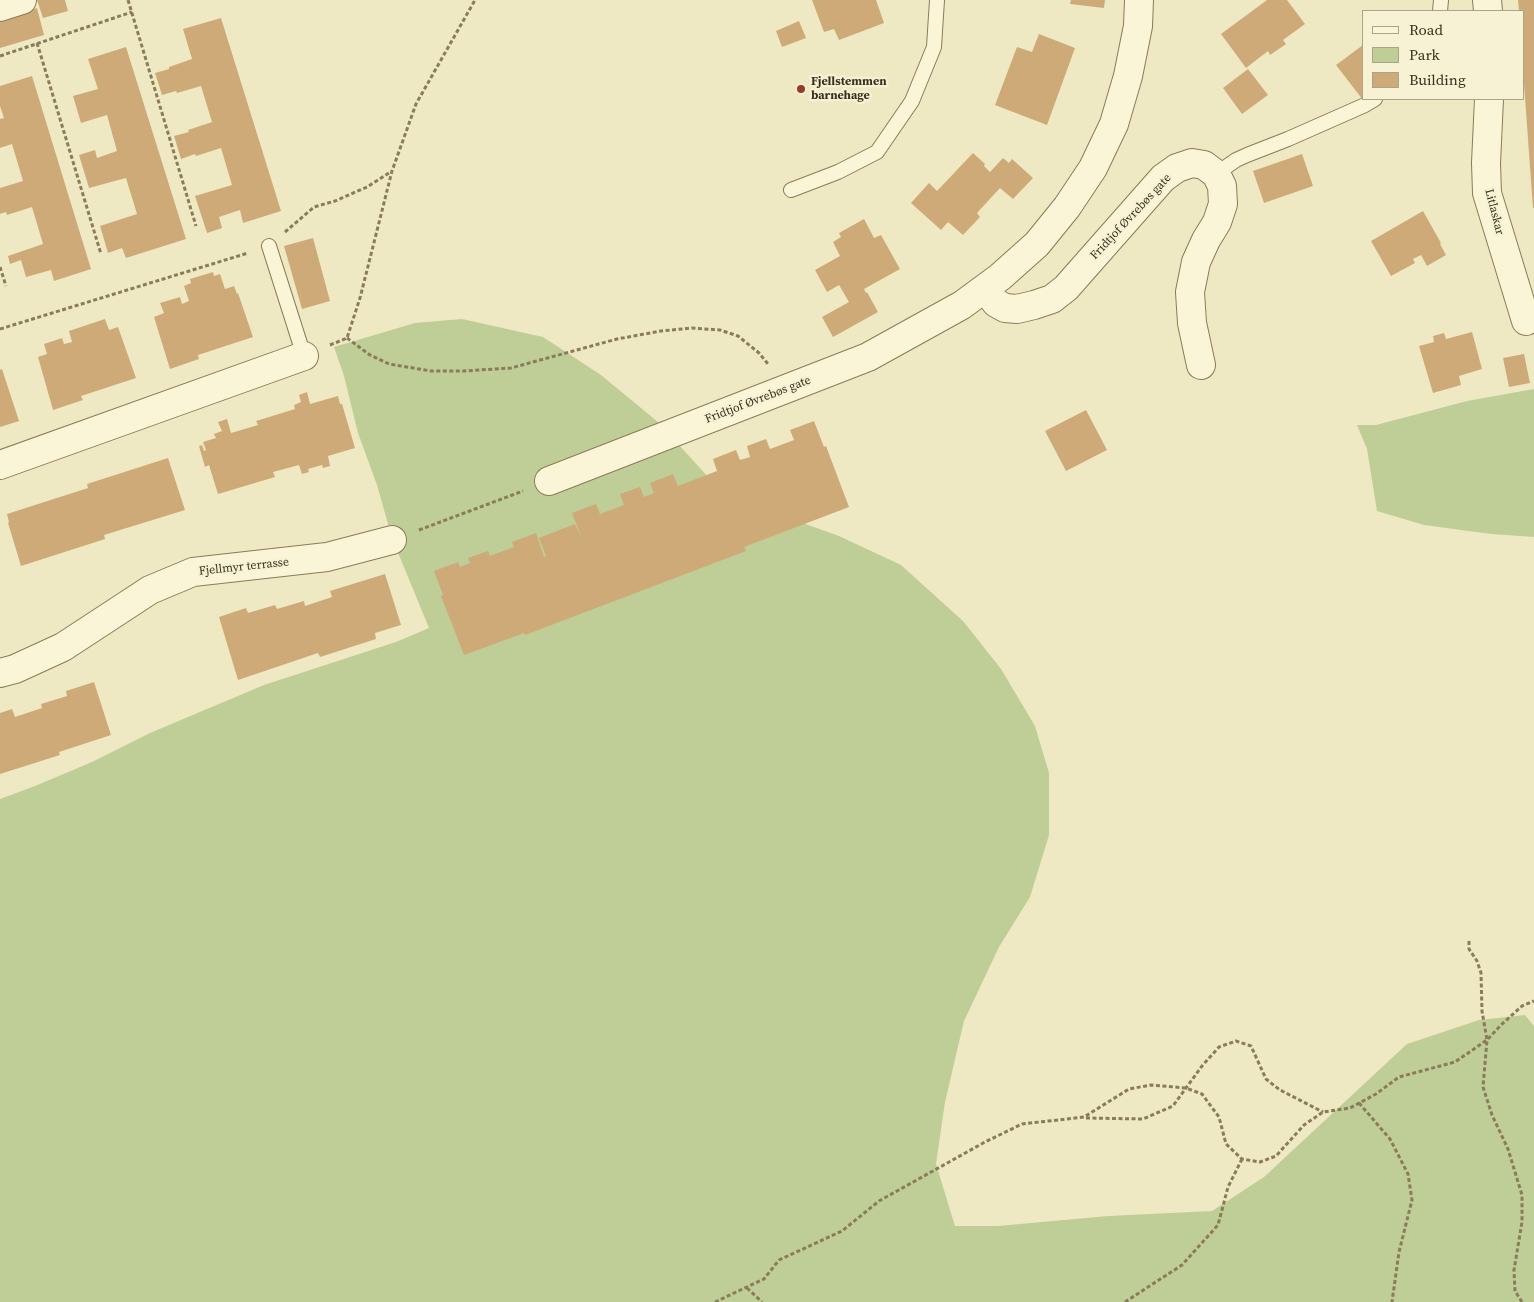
<!DOCTYPE html>
<html>
<head>
<meta charset="utf-8">
<style>
	body { margin:0 }
	#map { position:relative; width:1534px; height:1302px; overflow:hidden; background:#efe9c3; font-family:"Source Serif 4",serif }
	canvas { display:block }
	.legend { position:absolute; left:1362px; top:10px; width:162px; height:90px; box-sizing:border-box; background:#f6f2d3; border:1px solid #aaa48b; margin:0; padding:6px 9px; list-style:none; font-size:15px; color:#39301e }
	.legend li { display:flex; align-items:center; gap:10px; height:25px }
	.legend b { width:25px; border:1px solid #aaa48b }
</style>
</head>
<body>
<div id="map">
<canvas width="1534" height="1302"></canvas>
<ul class="legend">
<li><b style="height:6px;background:#faf5d6"></b>Road</li>
<li><b style="height:14px;background:#bece96"></b>Park</li>
<li><b style="height:14px;background:#ceaa78"></b>Building</li>
</ul>
</div>
<script>
const context = document.querySelector('canvas').getContext('2d');
context.lineJoin = 'round';
function paint(path, color) {
  context.fillStyle = color;
  context.fill(path, 'evenodd');
}
function shape(rows) {
  const path = new Path2D();
  for (const r of rows) {
    path.moveTo(r[0], r[1]);
    for (let i = 2; i < r.length; i += 2) path.lineTo(r[i], r[i + 1]);
  }
  return path;
}
function trace(path, color, width, dash) {
  context.strokeStyle = color;
  context.lineWidth = width;
  context.lineCap = dash ? 'butt' : 'round';
  context.setLineDash(dash || []);
  context.stroke(path);
}
function write(font, color, halo, rows, align = 'center') {
  context.font = font + ' "Source Serif 4",serif';
  context.lineWidth = 4.5;
  context.setLineDash([]);
  context.textBaseline = 'middle';
  context.strokeStyle = halo;
  context.fillStyle = color;
  for (const [text, x, y, turn = 0] of rows) {
    context.save();
    context.translate(x, y);
    context.rotate((+turn || 0) * Math.PI / 180);
    context.textAlign = isNaN(turn) ? turn : align;
    if (halo) context.strokeText(text, 0, 0);
    context.fillText(text, 0, 0);
    context.restore();
  }
}
const green = shape([
	[462,319,543,337,601,375,658,422,710,479,786,517,839,536,901,565,963,621,1001,669,1035,726,1049,773,1049,835,1030,897,999,947,964,1021,945,1102,936,1164,955,1226,998,1226,1108,1216,1212,1211,1264,1177,1407,1044,1479,1020,1525,1015,1534,1026,1534,1302,0,1302,0,799,35,786,92,762,150,733,264,685,396,642,429,628,392,538,377,485,358,433,344,376,334,347,415,323],
	[1534,389,1534,537,1491,534,1424,525,1377,511,1367,449,1357,425,1376,425,1467,401]
]);
const building = shape([
	[37,0,65,0,68,11,43,18],
	[812,0,876,0,884,23,839,40,834,29,824,32],
	[1071,0,1105,0,1104,8,1070,4],
	[1267,0,1287,0,1305,24,1283,40,1286,44,1270,55,1268,51,1246,68,1221,34],
	[1518,0,1534,0,1534,208,1533,208,1523,70,1523,11,1519,11],
	[37,8,44,35,0,48,0,20],
	[221,18,281,211,243,223,240,210,219,217,222,228,207,233,195,196,232,185,221,148,196,156,195,154,181,159,174,136,189,132,188,130,212,122,201,86,177,93,176,91,162,95,155,73,169,69,169,67,192,59,183,29],
	[799,21,806,38,782,47,776,31],
	[1039,34,1075,48,1047,125,995,105,1017,47,1032,52],
	[1363,45,1363,100,1336,65],
	[126,47,186,239,126,258,122,248,108,253,100,226,137,214,126,178,89,188,79,155,95,150,97,158,117,151,107,115,81,123,73,96,98,89,88,59],
	[1248,69,1268,95,1242,114,1223,88],
	[32,76,91,269,54,281,51,270,26,277,21,260,10,264,8,256,43,244,32,207,7,215,6,212,0,214,0,188,23,181,12,144,0,148,0,119,4,118,0,106,0,86],
	[973,153,985,164,984,166,990,172,1003,158,1009,163,1012,159,1033,178,1013,199,1000,188,977,213,980,217,963,235,948,222,941,230,911,203,929,183,937,191],
	[1302,154,1313,186,1264,203,1253,171],
	[1423,211,1441,243,1440,244,1446,255,1427,266,1421,255,1413,259,1415,263,1391,276,1371,241],
	[864,219,874,238,881,235,900,269,864,289,866,293,867,292,878,312,833,337,822,317,849,302,839,285,827,292,815,270,840,256,833,242,841,237,839,233],
	[313,238,330,301,302,309,284,246],
	[213,272,214,276,220,274,225,289,234,286,237,294,238,293,253,337,198,355,199,359,170,369,154,317,164,313,160,303,180,297,182,304,189,301,184,286,191,283,190,279],
	[105,319,109,330,118,327,136,378,81,396,83,400,53,410,38,357,47,354,44,344,62,338,64,344,72,342,69,331],
	[1472,332,1482,369,1459,376,1461,385,1433,393,1419,346,1434,342,1433,336,1444,333,1446,339],
	[1524,354,1530,383,1509,387,1503,358],
	[2,369,19,421,0,427,0,370],
	[307,392,310,404,338,396,340,404,342,404,355,448,328,456,330,466,323,468,322,465,308,469,309,472,302,474,299,465,273,472,275,477,218,494,209,465,205,467,199,446,202,445,204,451,206,450,203,442,216,438,214,434,222,431,218,422,227,419,231,433,258,425,256,421,295,409,294,405,301,402,299,395],
	[1086,410,1107,450,1066,471,1045,431],
	[814,421,824,447,826,446,849,507,744,547,746,551,525,635,524,633,464,655,441,596,443,595,434,571,458,562,460,567,470,563,468,558,488,551,490,556,514,547,512,542,536,533,544,557,546,556,539,538,575,524,582,538,572,513,596,504,600,514,624,505,620,494,640,487,644,497,654,493,650,483,673,474,678,486,717,471,713,459,736,450,740,460,750,457,747,446,766,439,770,449,794,440,790,430],
	[168,458,185,510,104,535,105,539,21,566,8,523,9,522,7,514,88,488,87,484],
	[385,574,401,625,375,633,376,639,320,657,318,653,238,680,219,617,246,608,248,613,275,605,277,609,304,601,305,606,332,597,330,591],
	[94,682,111,735,59,752,60,755,0,774,0,713,12,709,15,717,42,708,41,704,67,696,66,691]
]);
const path = shape([
	[128,0,196,226],
	[37,43,101,254],
	[0,56,132,12],
	[285,232,314,207,335,201,367,187,392,171],
	[0,267,6,286],
	[0,329,248,253],
	[347,338,370,355,389,364,431,371,464,371,511,368,617,339,661,331,692,328,720,330,738,336,759,353,768,364],
	[330,345,347,338,360,298,392,171,416,104,475,0],
	[419,530,523,491],
	[1469,941,1469,949,1477,961,1481,973,1482,1011,1487,1040,1483,1087,1492,1115,1508,1149,1522,1195,1522,1222,1514,1270,1515,1291,1522,1302],
	[1359,1103,1390,1139,1408,1174,1412,1200,1399,1252,1392,1302],
	[1086,1118,1143,1119,1173,1106,1202,1066,1219,1047,1236,1041,1251,1046,1266,1079,1280,1090,1323,1112],
	[747,1288,762,1302],
	[715,1302,764,1279,779,1260,842,1231,879,1201,985,1142,1022,1124,1084,1117,1129,1089,1151,1085,1186,1088,1202,1094,1219,1117,1226,1144,1242,1159,1260,1162,1276,1156,1304,1125,1323,1112,1350,1108,1376,1094,1399,1077,1455,1062,1487,1040,1501,1025,1522,1006,1534,1001],
	[1125,1302,1182,1265,1218,1225,1228,1187,1242,1159]
]);
const service = shape([
	[1440,11,1441,0],
	[1216,174,1236,160,1247,155,1288,139,1365,105,1375,99],
	[791,190,838,172,877,152,912,101,934,47,937,0],
	[269,246,304,356]
]);
const minor = shape([
	[1487,0,1488,11],
	[0,7,22,0],
	[1489,99,1486,163,1487,193,1526,321],
	[985,288,996,303,1005,308,1017,309,1034,305,1052,299,1066,288,1163,178,1177,168,1192,163,1204,165,1216,174,1222,186,1223,204,1217,222,1206,240,1196,262,1190,292,1192,323,1201,365],
	[0,465,304,356],
	[549,481,868,357,962,305,1000,277,1037,244,1067,207,1093,168,1114,124,1128,76,1138,26,1139,0],
	[0,673,15,669,63,647,150,590,193,572,327,557,392,540]
]);
const markers = [
	[801,89,5,"#9a3a28"]
];
const poiNames = [
	["Fjellstemmen",811,82],
	["barnehage",811,96]
];
const streetNames = [
	["Litlaskar",1494,212,76],
	["Fridtjof Øvrebøs gate",1131,217,-47],
	["Fridtjof Øvrebøs gate",758,400,-21],
	["Fjellmyr terrasse",244,567,-6]
];
paint(green, '#bece96');
paint(building, '#ceaa78');
trace(service, '#8a7b59', 16);
trace(minor, '#8a7b59', 30);
trace(path, '#8a7b59', 3, [4, 2.5]);
trace(service, '#faf5d6', 14);
trace(minor, '#faf5d6', 28);
for (const [x, y, r, color] of markers) {
  const dot = new Path2D();
  dot.arc(x, y, r, 0, 2 * Math.PI);
  context.fillStyle = color;
  context.fill(dot);
  trace(dot, '#f6f2d3', 2);
}
write('bold 12px', '#39301e', '#f6f2d3', poiNames, 'left');
write('12px', '#39301e', '#f6f2d3', streetNames);
</script>
</body>
</html>
